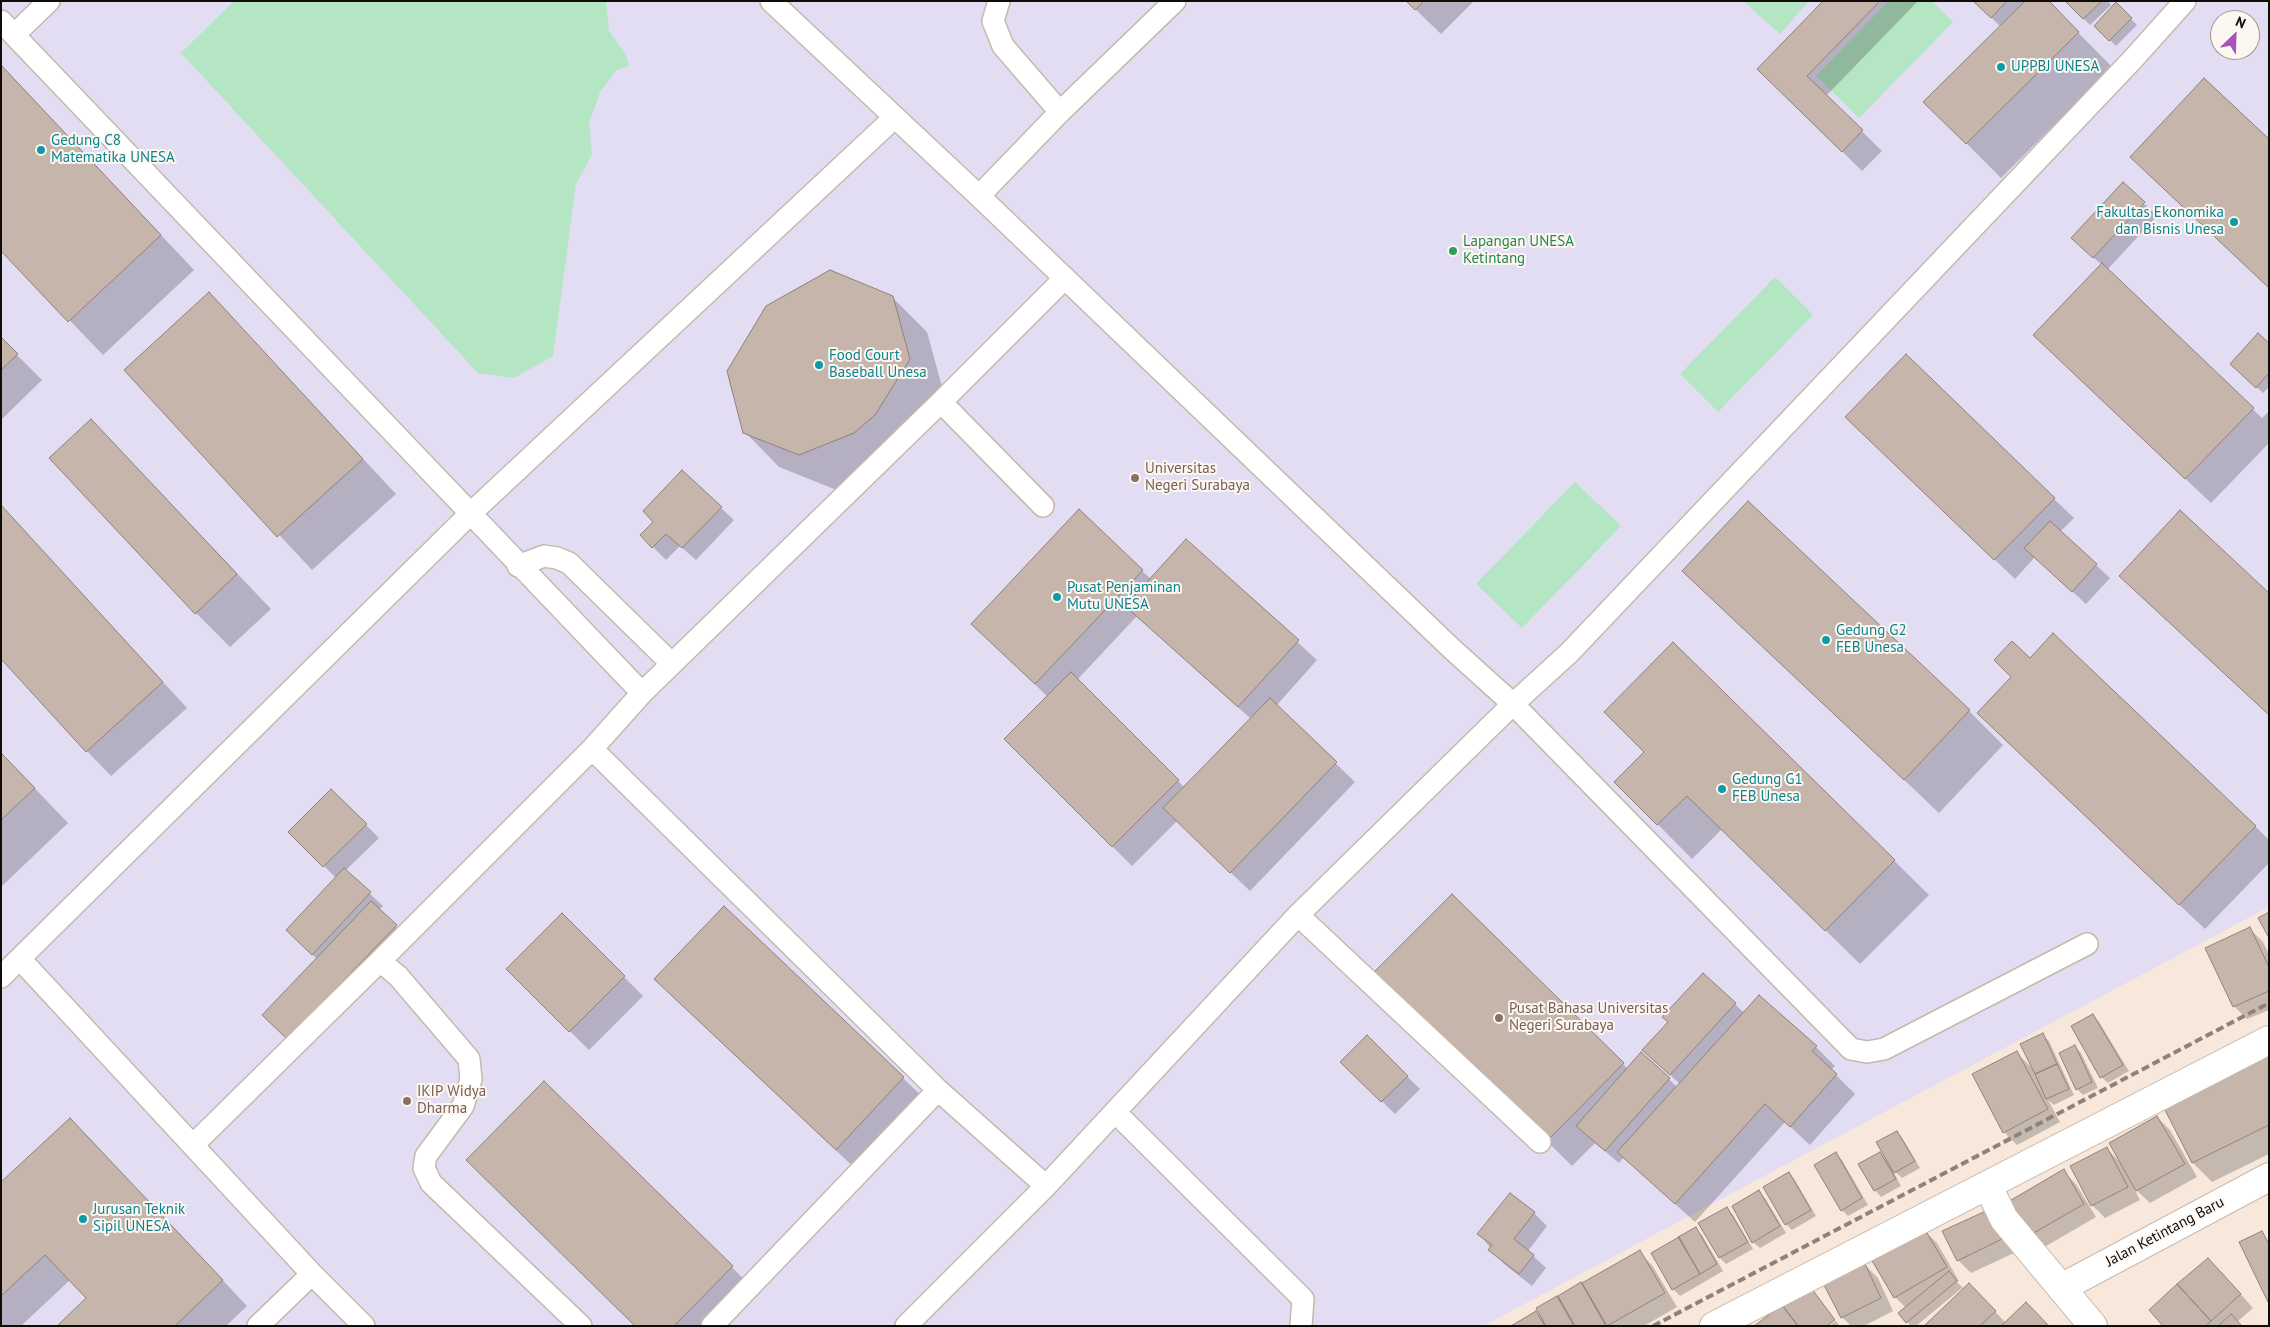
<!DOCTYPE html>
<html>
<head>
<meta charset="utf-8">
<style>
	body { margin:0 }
	#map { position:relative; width:2270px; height:1327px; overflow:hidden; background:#f7e8db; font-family:"PT Sans",sans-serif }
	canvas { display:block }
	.frame { position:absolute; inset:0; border:2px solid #110c08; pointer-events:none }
	.north { position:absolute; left:2210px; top:10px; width:50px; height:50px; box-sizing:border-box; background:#fdf7f2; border:1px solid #9f9994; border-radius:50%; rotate:24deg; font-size:14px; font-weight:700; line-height:20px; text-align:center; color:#110c08 }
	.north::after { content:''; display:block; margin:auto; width:18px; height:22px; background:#a852bf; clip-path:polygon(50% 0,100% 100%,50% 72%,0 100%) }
</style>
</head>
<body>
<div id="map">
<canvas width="2270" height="1327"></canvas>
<div class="frame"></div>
<div class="north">N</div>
</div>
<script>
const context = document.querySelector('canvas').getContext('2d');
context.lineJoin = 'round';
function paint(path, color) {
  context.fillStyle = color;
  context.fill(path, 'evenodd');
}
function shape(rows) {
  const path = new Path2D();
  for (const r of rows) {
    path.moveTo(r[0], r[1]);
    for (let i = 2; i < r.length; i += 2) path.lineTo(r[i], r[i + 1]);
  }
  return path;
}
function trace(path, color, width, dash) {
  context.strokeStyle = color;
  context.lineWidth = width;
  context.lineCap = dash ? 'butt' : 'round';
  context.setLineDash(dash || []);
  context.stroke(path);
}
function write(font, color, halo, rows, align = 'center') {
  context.font = font + ' "PT Sans",sans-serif';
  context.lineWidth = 4;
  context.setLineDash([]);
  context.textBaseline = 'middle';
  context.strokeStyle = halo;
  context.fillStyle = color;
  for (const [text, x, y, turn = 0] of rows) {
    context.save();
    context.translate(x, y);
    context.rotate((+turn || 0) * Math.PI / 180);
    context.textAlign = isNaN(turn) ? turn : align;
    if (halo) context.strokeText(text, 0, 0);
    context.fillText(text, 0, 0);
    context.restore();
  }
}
const education = shape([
	[1,1,2269,1,2269,907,1483,1326,1,1326],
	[2220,20,2250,20,2250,50,2220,50]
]);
const green = shape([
	[234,1,606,1,609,31,626,55,629,66,616,70,600,92,589,124,592,154,576,184,553,356,514,378,478,373,181,53],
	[1743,1,1809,1,1780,34],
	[1889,1,1932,1,1953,22,1859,118,1816,76],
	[1775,277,1813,315,1718,412,1680,374],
	[1575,482,1621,526,1522,628,1476,584]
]);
const shadow = shape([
	[1407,1,1474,1,1441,34],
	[1825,1,1918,1,1826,96,1882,151,1862,171,1759,69],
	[1974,1,2047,1,2112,67,2001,178,1925,102,2001,27],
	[2066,1,2108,1,2111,5,2090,25],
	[2116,4,2137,25,2116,46,2095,26],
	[1,65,194,270,103,355,1,249],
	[2269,141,2269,288,2131,157],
	[2123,183,2157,216,2107,270,2262,418,2269,411,2269,443,2211,503,2060,360,2102,265,2086,251],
	[209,294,396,494,312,570,125,370],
	[892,297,927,332,944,394,909,449,888,466,834,489,779,467,745,432],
	[1,339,42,380,1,420],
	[2269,344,2269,387,2263,393,2238,370],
	[91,420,271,609,230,647,196,613],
	[1866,436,2054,499,2074,518,2060,532,2110,578,2086,604,2035,557,2015,579],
	[1,506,187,708,111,776,87,751],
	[721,508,734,520,696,560,680,546,666,560,641,535],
	[1186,541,1317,660,1276,706,1355,782,1250,891,1177,821,1132,866,1005,739,1048,697,992,643,1142,571,1151,579],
	[1137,616,1251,719,1185,788,1077,680],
	[1684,571,1969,711,2003,745,1939,813],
	[1673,643,1929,895,1860,964,1722,829,1692,859,1616,782,1645,752],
	[2030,660,2255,826,2269,840,2269,863,2205,929,2003,738],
	[1,753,68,823,1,887],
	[332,791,379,838,345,871,383,906,379,910,409,939,301,1052,317,959,300,943,336,878,290,832],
	[1452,896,1628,1069,1669,1079,1677,1087,1680,1084,1657,1063,1735,1004,1744,1013,1816,1047,1835,1066,1831,1070,1855,1094,1810,1145,1785,1122,1695,1222,1624,1157,1619,1163,1595,1143,1572,1166,1376,972],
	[724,908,929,1103,861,1174,681,1004],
	[562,915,643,996,589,1050,507,969],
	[2250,929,2263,942,2269,954,2269,1010,2247,1019,2234,1006],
	[2093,1015,2099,1022,2129,1071,2108,1083,2101,1077],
	[2043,1035,2049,1041,2074,1095,2054,1105,2048,1100,2060,1122,2017,1145,2004,1132,2017,1053,2033,1069],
	[1367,1037,1420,1089,1395,1114,1342,1062],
	[2075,1046,2081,1053,2098,1088,2083,1095,2077,1089],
	[2269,1052,2269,1154,2212,1182,2193,1163],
	[544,1082,757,1292,724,1326,636,1326],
	[2157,1117,2170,1130,2197,1177,2150,1203,2134,1188,2140,1200,2105,1218,2092,1205,2106,1148,2119,1161],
	[1897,1132,1903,1139,1920,1168,1902,1178,1892,1169,1901,1186,1881,1197,1875,1190,1880,1153,1889,1163],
	[95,1145,247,1306,226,1326,59,1326,88,1298,70,1280,21,1326,1,1326,1,1186],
	[1836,1154,1842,1160,1868,1205,1848,1216,1842,1210],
	[2063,1171,2076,1184,2096,1217,2041,1249,2008,1203],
	[1789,1173,1795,1180,1816,1216,1792,1230,1786,1224],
	[1759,1192,1765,1198,1786,1233,1760,1248,1753,1242],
	[1727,1208,1733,1215,1753,1249,1726,1264,1720,1258,1700,1224],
	[1988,1211,2014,1253,1971,1273,1958,1260],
	[1534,1213,1547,1226,1528,1251,1546,1268,1532,1286,1503,1263,1479,1234],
	[1695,1229,1702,1235,1723,1271,1680,1296,1673,1289,1653,1254],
	[1924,1230,1937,1243,1959,1281,1957,1282,1964,1289,1969,1284,2006,1323,2048,1326,1926,1326,1963,1290,1962,1288,1916,1326,1911,1326,1907,1322,1906,1308,1895,1297,1873,1260],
	[1639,1252,1652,1265,1677,1307,1644,1326,1514,1326,1536,1313,1543,1320,1538,1309,1581,1284,1587,1290],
	[1865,1265,1878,1278,1893,1311,1864,1326,1851,1326,1842,1317],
	[2221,1272,2253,1308,2237,1322,2241,1326,2165,1326],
	[1836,1321,1840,1326,1829,1326]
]);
const building = shape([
	[1406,1,1424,1,1415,10,1406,1],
	[1823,1,1880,1,1807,76,1863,130,1842,152,1757,69,1823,1],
	[1973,1,2007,1,1991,18,1973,1],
	[2025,1,2049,1,2079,32,1966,144,1923,102,2025,1],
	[2065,1,2102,1,2083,19,2065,1],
	[2116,2,2132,18,2109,41,2094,26,2116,2],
	[1,65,161,235,68,322,1,251,1,65],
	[2204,78,2269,139,2269,288,2130,157,2204,78],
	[2123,182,2145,202,2093,258,2071,238,2123,182],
	[2102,263,2254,408,2185,479,2033,335,2102,263],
	[830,270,893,296,910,359,875,415,854,433,799,455,743,433,727,371,766,306,830,270],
	[209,292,363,459,277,537,124,370,209,292],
	[2258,333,2269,343,2269,373,2256,388,2230,364,2258,333],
	[1,337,18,354,1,370,1,337],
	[1906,354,2055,498,1994,560,1845,417,1906,354],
	[91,419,237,574,195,614,49,458,91,419],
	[682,470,722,507,682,548,666,534,652,548,640,535,653,522,643,511,682,470],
	[1748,501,1970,710,1904,780,1682,571,1748,501],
	[1,505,163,682,86,752,1,659,1,505],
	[1079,509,1143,570,1035,684,971,624,1079,509],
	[2180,510,2269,593,2269,715,2119,576,2180,510],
	[2050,521,2097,564,2072,592,2024,548,2050,521],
	[1186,539,1299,640,1238,707,1125,606,1186,539],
	[2053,633,2256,826,2179,905,1977,713,2011,677,1994,660,2012,641,2030,658,2053,633],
	[1673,642,1895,860,1825,931,1687,796,1657,825,1614,782,1644,752,1604,712,1673,642],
	[1071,672,1179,780,1112,847,1004,739,1071,672],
	[1270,698,1337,762,1230,873,1163,808,1270,698],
	[1,753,35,788,1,820,1,753],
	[331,789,367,824,323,867,288,832,331,789],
	[344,868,371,892,312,955,286,930,344,868],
	[1452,894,1624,1063,1546,1142,1374,972,1452,894],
	[371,901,397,925,287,1039,262,1015,371,901],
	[724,906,904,1077,836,1150,654,979,724,906],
	[2269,912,2269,938,2258,918,2269,912],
	[562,913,625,976,569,1032,506,969,562,913],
	[2250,927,2269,967,2269,991,2233,1007,2205,948,2250,927],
	[1703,973,1736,1003,1670,1075,1642,1050,1668,1022,1662,1017,1703,973],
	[1759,995,1817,1046,1812,1051,1837,1074,1790,1127,1765,1104,1675,1204,1617,1152,1759,995],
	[2093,1014,2123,1065,2100,1078,2071,1026,2093,1014],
	[2043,1033,2057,1064,2035,1074,2020,1044,2043,1033],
	[1367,1035,1408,1076,1381,1102,1340,1062,1367,1035],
	[2075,1045,2092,1082,2076,1090,2059,1053,2075,1045],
	[2017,1051,2048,1109,2003,1133,1972,1074,2017,1051],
	[2269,1051,2269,1125,2192,1163,2162,1104,2269,1051],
	[1641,1052,1670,1078,1605,1151,1576,1126,1641,1052],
	[2057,1064,2069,1089,2046,1099,2035,1074,2057,1064],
	[544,1081,733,1266,674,1326,635,1326,466,1160,544,1081],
	[2157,1116,2185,1164,2136,1191,2109,1143,2157,1116],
	[70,1118,223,1280,175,1326,57,1326,86,1298,45,1255,1,1296,1,1182,70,1118],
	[1897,1131,1915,1161,1894,1173,1876,1142,1897,1131],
	[2107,1147,2128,1187,2091,1206,2070,1166,2107,1147],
	[1836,1152,1862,1198,1841,1211,1814,1165,1836,1152],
	[1880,1152,1896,1179,1874,1191,1858,1164,1880,1152],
	[2064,1169,2084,1204,2027,1237,2006,1203,2064,1169],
	[1789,1172,1811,1210,1785,1225,1763,1187,1789,1172],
	[1759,1190,1780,1226,1752,1243,1732,1206,1759,1190],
	[1510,1193,1535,1212,1514,1239,1534,1255,1519,1274,1488,1250,1492,1245,1477,1234,1510,1193],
	[1727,1207,1748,1242,1719,1258,1698,1223,1727,1207],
	[1988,1210,2002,1239,1957,1261,1942,1231,1988,1210],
	[1696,1227,1717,1264,1700,1274,1678,1237,1696,1227],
	[1924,1228,1947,1267,1894,1298,1871,1259,1924,1228],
	[2262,1231,2269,1244,2269,1304,2239,1242,2262,1231],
	[1679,1237,1700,1274,1672,1290,1651,1253,1679,1237],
	[1640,1250,1665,1293,1607,1326,1582,1283,1640,1250],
	[2208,1258,2241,1294,2211,1321,2177,1284,2208,1258],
	[1865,1264,1881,1298,1841,1318,1823,1283,1865,1264],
	[1949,1271,1957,1281,1906,1323,1898,1313,1949,1271],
	[1581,1282,1606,1326,1575,1326,1558,1296,1581,1282],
	[1969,1283,1996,1311,1980,1326,1924,1326,1969,1283],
	[2177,1284,2211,1321,2206,1326,2163,1326,2149,1310,2177,1284],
	[1809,1285,1835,1320,1827,1326,1798,1326,1782,1305,1809,1285],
	[1557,1296,1574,1326,1546,1326,1536,1308,1557,1296],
	[2026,1302,2049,1326,2001,1326,2026,1302],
	[1782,1305,1798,1326,1754,1326,1782,1305],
	[1536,1311,1545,1326,1511,1326,1536,1311],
	[2231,1314,2242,1326,2218,1326,2231,1314]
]);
const lane = shape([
	[49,1,14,35,642,693],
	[771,1,979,196,1452,649,1513,704,1851,1049,1867,1052,1884,1049,2087,944],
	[999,1,993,21,1003,46,1060,112],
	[1,21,14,35],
	[979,196,1060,112,1175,1],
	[941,402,1065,278],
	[518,566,544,556,557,558,569,563,672,664],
	[592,749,938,1090],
	[1298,915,1540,1142],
	[20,959,312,1274,364,1326],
	[1,977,470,514,895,117],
	[1115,1112,1303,1299,1301,1326],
	[193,1145,380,961],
	[258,1326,312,1274],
	[581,1326,431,1183,424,1168,426,1156,463,1106,471,1079,469,1059,398,976,380,961,592,749,642,693,941,402,1043,506],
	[712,1326,938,1090,1046,1186],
	[906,1326,1046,1186,1298,915,1513,704,1569,653,2134,58,2185,1]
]);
const street = shape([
	[1988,1186,2004,1219,2093,1326],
	[2061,1288,2269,1177],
	[1714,1326,2269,1040]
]);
const rail = shape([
	[1653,1326,2269,1003]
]);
const markers = [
	[2001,67,5,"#0f9aa8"],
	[41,150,5,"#0f9aa8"],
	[2234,222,5,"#0f9aa8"],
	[1453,251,5,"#2e9e5b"],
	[819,365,5,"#0f9aa8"],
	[1135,478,5,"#8d6e63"],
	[1057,597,5,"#0f9aa8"],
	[1826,640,5,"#0f9aa8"],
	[1722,789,5,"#0f9aa8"],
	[1499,1018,5,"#8d6e63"],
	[407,1101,5,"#8d6e63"],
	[83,1219,5,"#0f9aa8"]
];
const cultureNames = [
	["UPPBJ UNESA",2011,67],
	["Gedung C8",51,141],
	["Matematika UNESA",51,158],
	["Fakultas Ekonomika",2224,213,"right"],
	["dan Bisnis Unesa",2224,230,"right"],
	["Food Court",829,356],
	["Baseball Unesa",829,373],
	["Pusat Penjaminan",1067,588],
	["Mutu UNESA",1067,605],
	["Gedung G2",1836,631],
	["FEB Unesa",1836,648],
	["Gedung G1",1732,780],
	["FEB Unesa",1732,797],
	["Jurusan Teknik",93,1210],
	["Sipil UNESA",93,1227]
];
const leisureNames = [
	["Lapangan UNESA",1463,242],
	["Ketintang",1463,259]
];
const educationNames = [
	["Universitas",1145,469],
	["Negeri Surabaya",1145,486],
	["Pusat Bahasa Universitas",1509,1009],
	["Negeri Surabaya",1509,1026],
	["IKIP Widya",417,1092],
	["Dharma",417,1109]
];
const streetNames = [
	["Jalan Ketintang Baru",2165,1232,-28]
];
paint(education, '#e2ddf3');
paint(green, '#b4e6c3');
paint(shadow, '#0003');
paint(building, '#c5b5aa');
trace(building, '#918278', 1);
trace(lane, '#c7b8ac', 24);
trace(street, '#c7b8ac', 30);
trace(lane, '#fff', 21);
trace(street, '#fff', 28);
trace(rail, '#8e837a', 4, [8, 4]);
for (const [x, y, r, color] of markers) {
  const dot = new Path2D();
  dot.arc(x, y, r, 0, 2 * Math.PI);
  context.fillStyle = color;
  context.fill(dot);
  trace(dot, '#fdf7f2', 2);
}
write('15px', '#0d838f', '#fdf7f2', cultureNames, 'left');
write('15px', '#27864d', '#fdf7f2', leisureNames, 'left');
write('15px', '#785e54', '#fdf7f2', educationNames, 'left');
write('15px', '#110c08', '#fdf7f2', streetNames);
</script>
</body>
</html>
